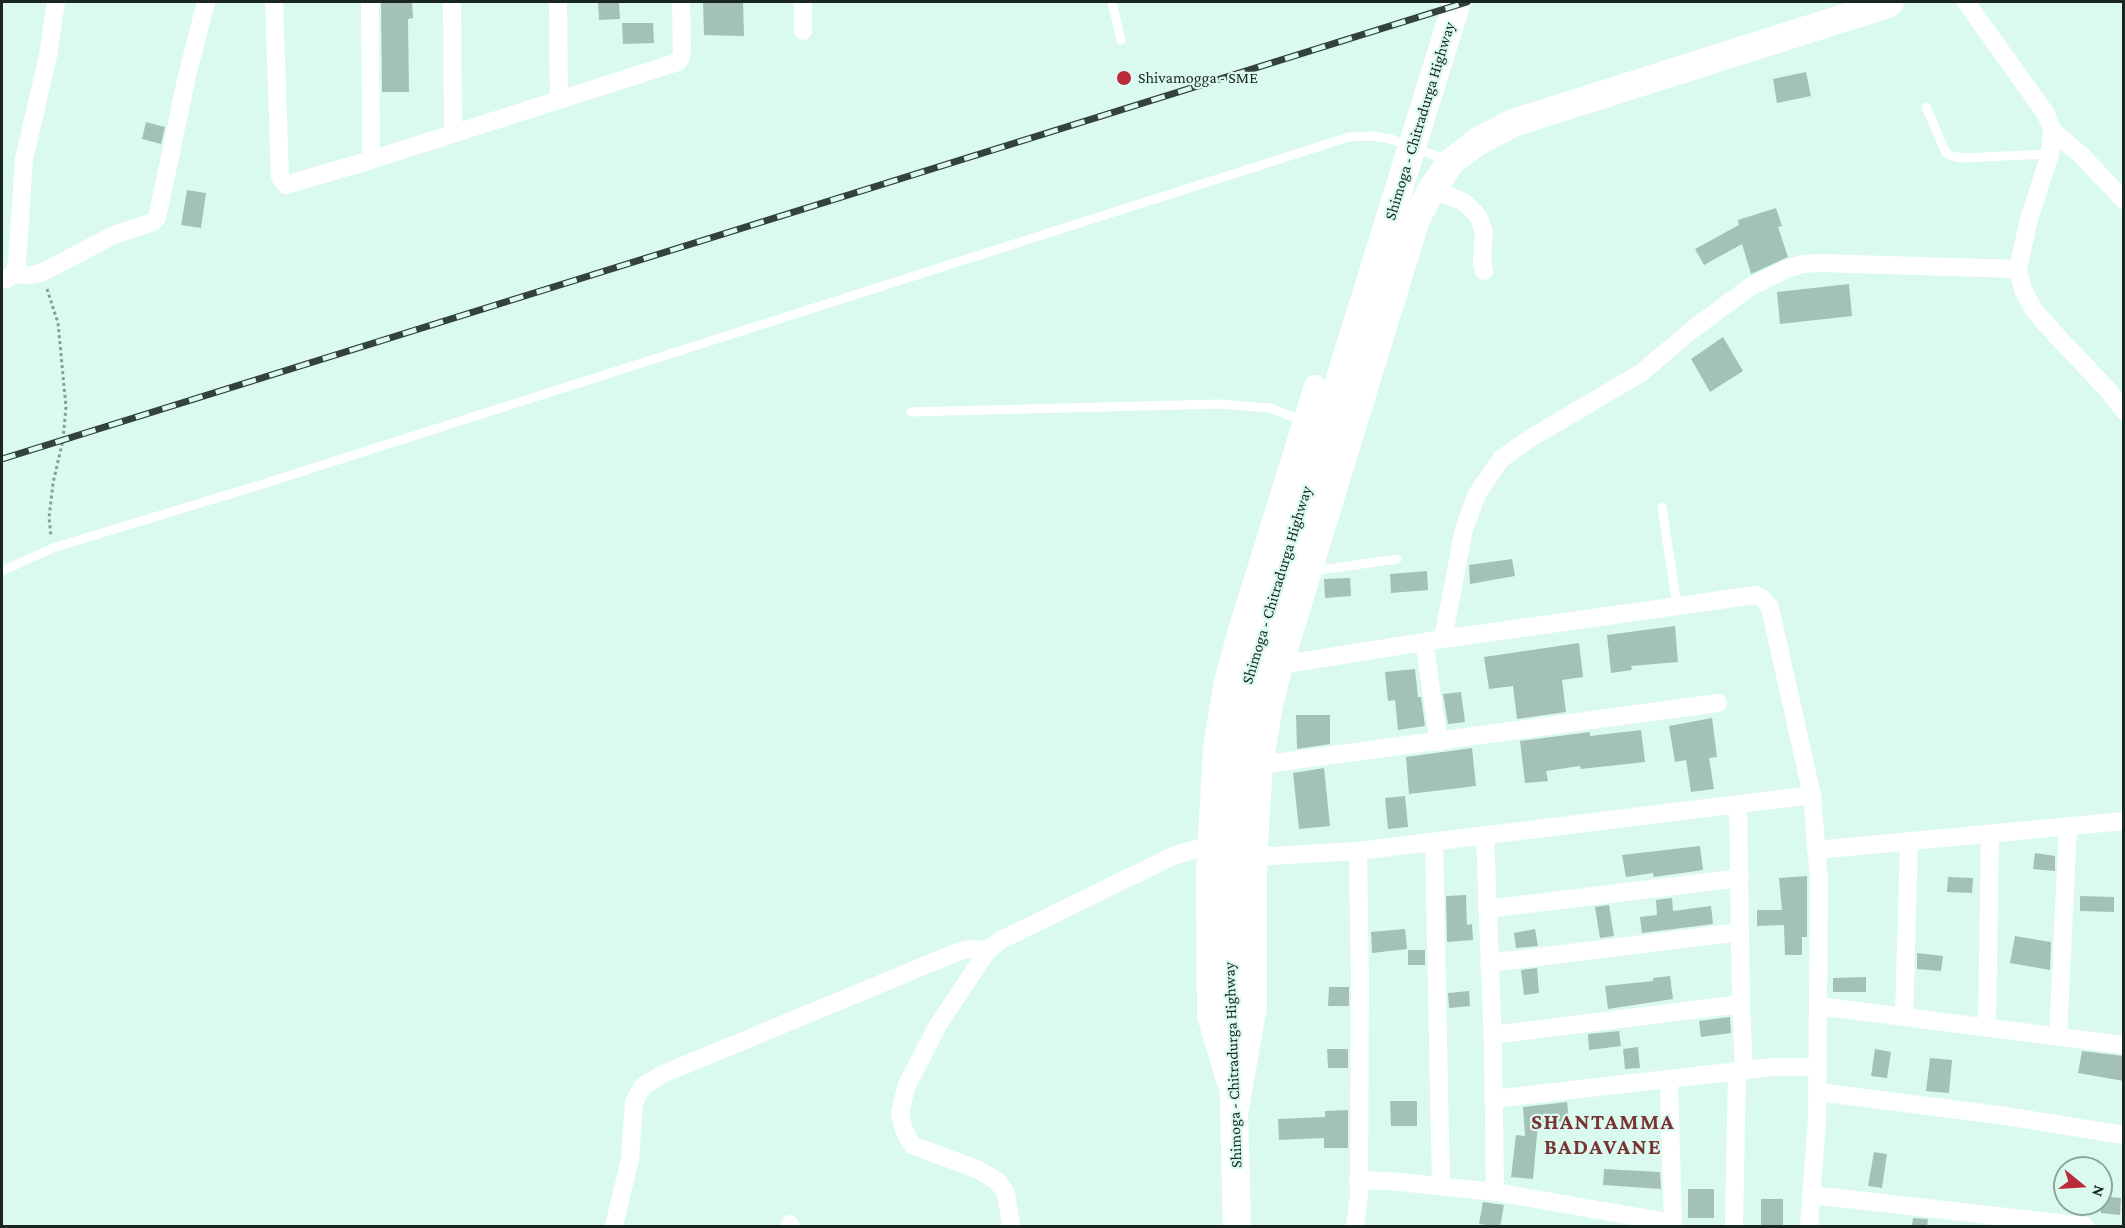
<!DOCTYPE html>
<html>
<head>
<meta charset="utf-8">
<style>
	body { margin:0 }
	#map { position:relative; width:2125px; height:1228px; overflow:hidden; background:#dbfaef; font-family:"Crimson Pro",serif }
	canvas { display:block }
	.frame { position:absolute; inset:0; border:3px solid #1a2622; pointer-events:none }
	.north { position:absolute; left:2053px; top:1156px; width:60px; height:60px; box-sizing:border-box; background:#dbfaef; border:2px solid #8ea59d; border-radius:50%; rotate:108deg; font-size:16px; font-weight:700; line-height:24px; text-align:center; color:#1a2622 }
	.north::after { content:''; display:block; margin:auto; width:21px; height:27px; background:#bb2a38; clip-path:polygon(50% 0,100% 100%,50% 72%,0 100%) }
</style>
</head>
<body>
<div id="map">
<canvas width="2125" height="1228"></canvas>
<div class="frame"></div>
<div class="north">N</div>
</div>
<script>
const context = document.querySelector('canvas').getContext('2d');
context.lineJoin = 'round';
function paint(path, color) {
  context.fillStyle = color;
  context.fill(path, 'evenodd');
}
function shape(rows) {
  const path = new Path2D();
  for (const r of rows) {
    path.moveTo(r[0], r[1]);
    for (let i = 2; i < r.length; i += 2) path.lineTo(r[i], r[i + 1]);
  }
  return path;
}
function trace(path, color, width, dash) {
  context.strokeStyle = color;
  context.lineWidth = width;
  context.lineCap = dash ? 'butt' : 'round';
  context.setLineDash(dash || []);
  context.stroke(path);
}
function write(font, color, halo, rows, align = 'center') {
  context.font = font + ' "Crimson Pro",serif';
  context.lineWidth = 4.5;
  context.setLineDash([]);
  context.textBaseline = 'middle';
  context.strokeStyle = halo;
  context.fillStyle = color;
  for (const [text, x, y, turn = 0] of rows) {
    context.save();
    context.translate(x, y);
    context.rotate((+turn || 0) * Math.PI / 180);
    context.textAlign = isNaN(turn) ? turn : align;
    if (halo) context.strokeText(text, 0, 0);
    context.fillText(text, 0, 0);
    context.restore();
  }
}
const building = shape([
	[381,2,412,2,413,18,408,19,409,92,382,92],
	[598,2,619,2,620,19,599,20],
	[703,2,743,2,744,36,704,35],
	[622,23,653,23,654,43,623,44],
	[1806,72,1811,96,1777,103,1773,79],
	[146,122,165,127,161,144,142,139],
	[187,190,206,193,201,228,181,225],
	[1776,208,1782,226,1778,227,1788,257,1751,274,1742,244,1704,265,1695,249,1739,225,1738,220],
	[1849,284,1852,316,1780,324,1777,292],
	[1723,337,1743,371,1710,392,1691,359],
	[1512,559,1515,576,1470,584,1469,565],
	[1427,571,1428,590,1391,593,1390,574],
	[1350,578,1351,596,1325,598,1324,579],
	[1675,626,1678,662,1631,666,1632,670,1611,673,1607,635],
	[1579,643,1583,677,1562,680,1566,712,1517,719,1513,686,1489,689,1484,657],
	[1415,669,1418,697,1421,697,1425,726,1398,730,1395,700,1388,701,1385,672],
	[1461,692,1465,722,1448,724,1443,694],
	[1296,715,1330,715,1330,744,1297,749],
	[1712,718,1717,757,1709,758,1714,789,1691,792,1686,760,1675,762,1669,726],
	[1641,730,1645,762,1581,769,1580,766,1546,771,1548,781,1525,783,1520,741,1590,732,1590,736],
	[1472,748,1476,786,1409,794,1406,757],
	[1324,768,1330,826,1299,829,1293,773],
	[1405,796,1408,827,1388,829,1385,798],
	[1700,846,1703,870,1654,877,1653,873,1626,877,1622,855],
	[2035,853,2055,856,2055,871,2033,869],
	[1807,876,1807,937,1802,937,1802,955,1785,955,1784,925,1757,926,1757,910,1782,910,1779,878],
	[1948,877,1973,878,1972,893,1947,892],
	[1466,895,1467,925,1472,924,1473,940,1447,942,1446,896],
	[2080,896,2114,897,2114,912,2080,911],
	[1672,898,1673,911,1711,906,1713,924,1642,933,1640,917,1657,915,1656,900],
	[1609,905,1614,936,1600,938,1595,907],
	[1405,929,1407,949,1372,953,1371,932],
	[1535,929,1538,946,1516,948,1514,933],
	[2015,936,2051,942,2050,970,2010,963],
	[1408,950,1425,950,1425,965,1408,965],
	[1917,953,1943,956,1941,971,1917,969],
	[1537,968,1539,993,1524,995,1521,970],
	[1670,976,1673,999,1608,1009,1605,986,1653,981,1653,978],
	[1866,977,1866,992,1833,992,1833,978],
	[1329,987,1349,987,1349,1006,1328,1006],
	[1469,991,1470,1006,1449,1008,1448,993],
	[1730,1017,1731,1033,1701,1037,1699,1021],
	[1619,1031,1621,1046,1589,1050,1588,1034],
	[1638,1047,1640,1068,1625,1069,1623,1049],
	[1327,1049,1348,1049,1348,1068,1328,1068],
	[1875,1049,1891,1052,1887,1078,1871,1076],
	[2082,1051,2124,1056,2124,1081,2078,1073],
	[1930,1058,1952,1060,1949,1093,1926,1091],
	[1390,1101,1417,1101,1417,1126,1391,1126],
	[1567,1102,1569,1121,1538,1123,1533,1179,1511,1177,1516,1135,1525,1136,1523,1107],
	[1348,1110,1348,1148,1324,1148,1324,1138,1279,1140,1278,1119,1325,1117,1325,1111],
	[1874,1152,1887,1154,1882,1188,1868,1186],
	[1604,1169,1660,1172,1661,1189,1603,1185],
	[1688,1189,1714,1189,1714,1218,1688,1218],
	[2101,1196,2121,1198,2120,1215,2101,1213],
	[1761,1199,1783,1199,1783,1227,1761,1227],
	[1483,1202,1504,1205,1500,1227,1479,1224],
	[1913,1218,1928,1219,1927,1227,1912,1227]
]);
const path = shape([
	[47,289,58,323,66,407,63,440,53,483,49,518,51,536]
]);
const service = shape([
	[1112,2,1121,40],
	[1926,107,1946,153,1952,156,1962,158,2050,154],
	[911,412,1219,404,1270,408,1304,421],
	[1662,507,1677,606],
	[2,571,53,548,266,483,1349,137,1373,136,1391,139,1447,160],
	[1313,571,1397,559]
]);
const minor = shape([
	[274,2,280,177,286,185,371,160,678,62,681,57,682,51,681,2],
	[370,2,371,160],
	[452,2,453,133],
	[558,2,559,99],
	[1966,2,2046,114,2052,130,2050,154,2029,219,2018,269,2023,290,2034,310,2055,334,2107,389,2124,411],
	[803,31,803,2],
	[2052,130,2081,155,2124,200],
	[1432,189,1464,202,1478,216,1484,231,1482,262,1484,271],
	[13,274,30,275,41,273,114,235,153,222,157,218,187,76,206,2],
	[2,279,7,279,13,274,17,263,24,159,48,56,56,2],
	[1443,639,1464,529,1477,494,1501,459,1529,439,1641,373,1693,329,1750,287,1784,270,1802,264,1821,263,2018,269],
	[1424,642,1439,742],
	[1279,665,1443,639,1756,595,1762,598,1770,608,1812,795,1819,880,1817,1120,1809,1226],
	[1259,765,1718,703],
	[1738,804,1741,1004,1744,1070],
	[1485,836,1493,1046,1495,1192],
	[1434,842,1441,1186],
	[1816,850,2124,821],
	[1253,857,1358,851,1812,795],
	[1487,909,1740,878],
	[1489,963,1740,932],
	[1818,1006,2124,1045],
	[1904,1017,1909,842],
	[1987,1026,1990,834],
	[1492,1035,1741,1004],
	[2058,1036,2068,827],
	[1669,1080,1673,1226],
	[1817,1092,1999,1115,2124,1135],
	[1493,1099,1773,1067,1817,1067],
	[1358,1180,1390,1181,1495,1192,1673,1223],
	[1812,1195,2085,1226],
	[790,1224,790,1226],
	[614,1226,630,1159,634,1102,643,1086,663,1074,960,951,970,949,988,950],
	[1011,1226,1006,1193,997,1181,979,1170,912,1145,904,1130,900,1114,906,1087,938,1025,988,950,1001,940,1175,855,1208,846],
	[1355,1226,1359,1196,1360,979,1358,851],
	[1734,1226,1737,1071]
]);
const tertiary = shape([
	[1227,1080,1208,1016,1207,873,1214,749,1224,685,1240,627,1315,386]
]);
const primary = shape([
	[1235,1108,1253,1006,1253,857,1259,765,1269,706,1279,665,1416,219,1432,189,1451,162,1477,142,1513,123,1885,5,1890,2],
	[1237,1226,1230,957,1229,802,1233,757,1248,674,1457,2]
]);
const rail = shape([
	[2,459,1467,2]
]);
const markers = [
	[1124,78,8,"#bb2a38"]
];
const poiNames = [
	["Shivamogga - SME",1138,78]
];
const streetNames = [
	["Shimoga - Chitradurga Highway",1420,121,-73],
	["Shimoga - Chitradurga Highway",1277,585,-73],
	["Shimoga - Chitradurga Highway",1233,1065,-92]
];
const districtNames = [
	["SHANTAMMA",1603,1122],
	["BADAVANE",1603,1147]
];
paint(building, '#a4c1b7');
trace(path, '#879e96', 3, [3, 3]);
trace(service, '#fff', 9);
trace(minor, '#fff', 18);
trace(tertiary, '#fff', 22);
trace(primary, '#fff', 28);
trace(rail, '#33423d', 7);
trace(rail, '#dbfaef', 4.5, [14]);
for (const [x, y, r, color] of markers) {
  const dot = new Path2D();
  dot.arc(x, y, r, 0, 2 * Math.PI);
  context.fillStyle = color;
  context.fill(dot);
  trace(dot, '#dbfaef', 2);
}
write('16px', '#1a2622', '#dbfaef', poiNames, 'left');
write('16px', '#1a2622', '#dbfaef', streetNames);
context.letterSpacing = '1.5px';
write('bold 22px', '#7a3334', '#dbfaef', districtNames);
context.letterSpacing = '0px';
</script>
</body>
</html>
